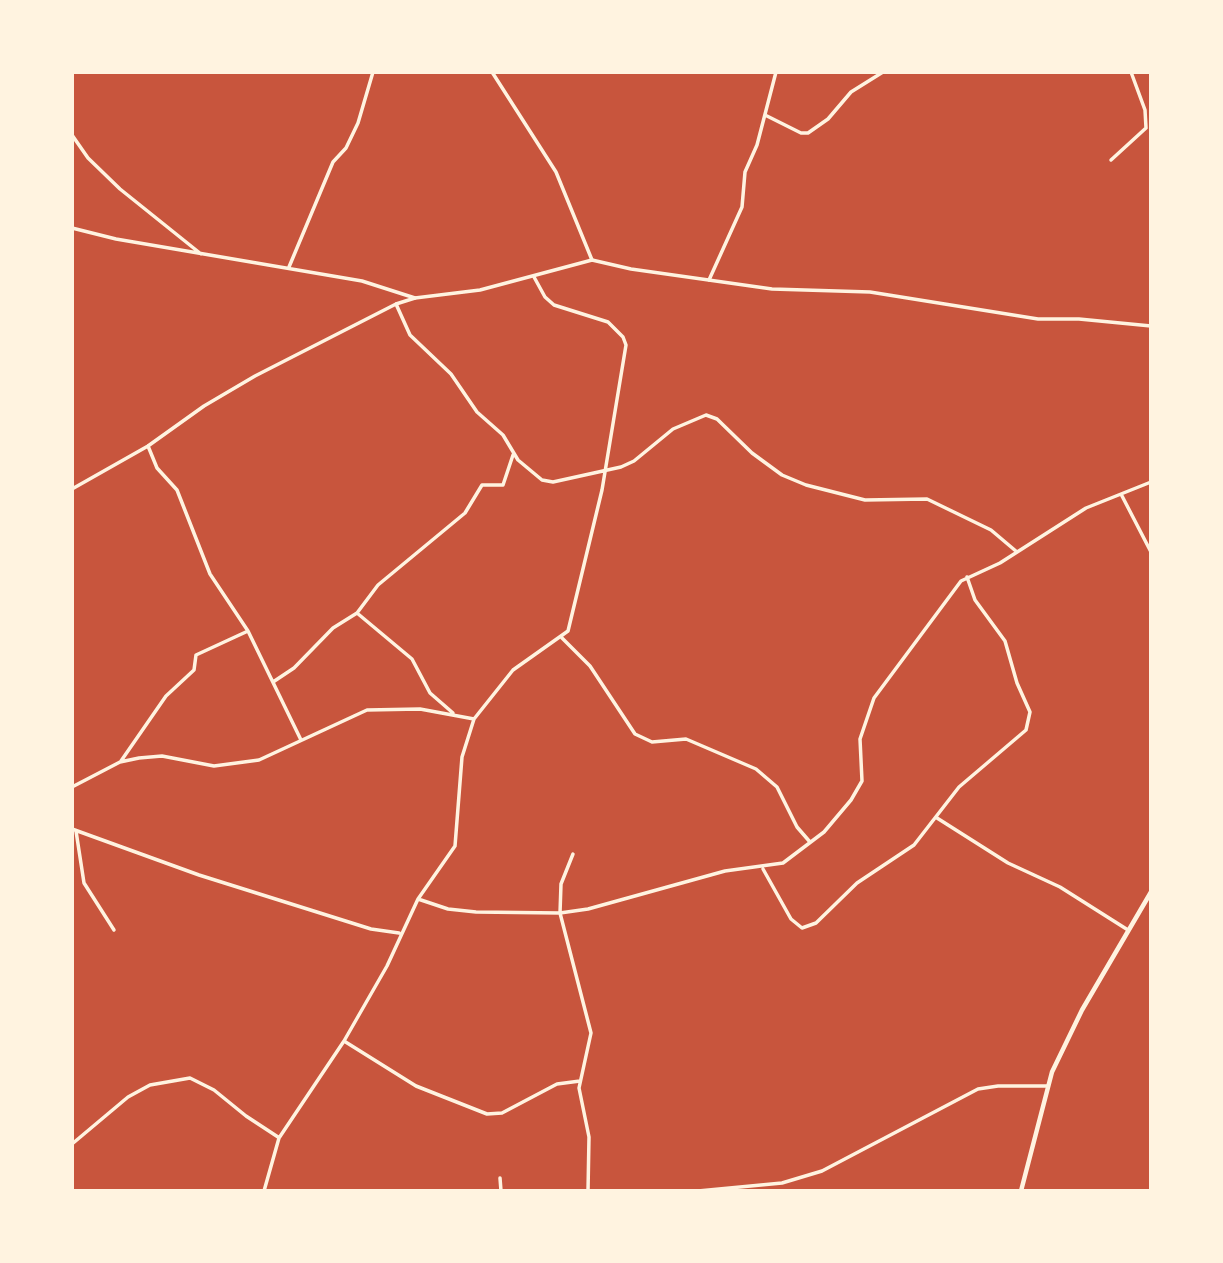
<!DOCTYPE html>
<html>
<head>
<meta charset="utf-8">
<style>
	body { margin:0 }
	#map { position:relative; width:1223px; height:1263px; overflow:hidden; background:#c8553d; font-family:Signika,sans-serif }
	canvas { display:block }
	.frame { position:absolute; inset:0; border:74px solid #fff3e0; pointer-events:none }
</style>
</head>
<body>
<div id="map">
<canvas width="1223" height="1263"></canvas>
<div class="frame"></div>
</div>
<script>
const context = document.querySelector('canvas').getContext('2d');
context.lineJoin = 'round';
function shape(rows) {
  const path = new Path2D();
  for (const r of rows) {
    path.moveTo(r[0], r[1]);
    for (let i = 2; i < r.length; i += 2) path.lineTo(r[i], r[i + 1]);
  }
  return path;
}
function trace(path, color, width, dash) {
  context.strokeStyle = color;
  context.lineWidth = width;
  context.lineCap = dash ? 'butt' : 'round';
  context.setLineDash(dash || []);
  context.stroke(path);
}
const minor = shape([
	[492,72,556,172,592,260],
	[765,115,801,133,808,133,828,119,851,92,883,72],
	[72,135,88,158,120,189,201,254],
	[1111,160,1146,128,1145,110,1131,72],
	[72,228,116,239,362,281,415,298],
	[289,267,333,162,346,148,358,123,373,72],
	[709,280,742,207,745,172,757,145,776,72],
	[396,304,410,335,451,374,477,412,503,435,518,460,542,480,553,482,621,467,634,461,673,429,706,415,717,419,752,453,782,475,806,485,865,500,927,499,991,530,1017,552],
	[148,446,157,468,177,490,210,574,248,631,301,740],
	[1121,494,1151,552],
	[357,613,412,659,430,693,453,713],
	[562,638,590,666,635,734,652,742,686,739,756,769,777,787,797,827,810,842],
	[273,682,294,668,333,628,357,613,378,585,465,513,482,485,503,485,513,455],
	[121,761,166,696,194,670,196,655,248,631],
	[72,787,120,762,139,758,162,756,214,766,259,760,367,710,420,709,474,719],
	[937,818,1008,863,1060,887,1128,930],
	[72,829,199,875,371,929,399,933],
	[76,831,84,883,114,930],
	[573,854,561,884,560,913,591,1033,579,1088,589,1137,588,1191],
	[763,869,791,919,802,928,816,923,857,883,914,845,959,787,1026,730,1030,712,1017,683,1005,641,975,600,967,577],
	[418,899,448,909,476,912,560,913,588,909,725,871,783,863,824,832,851,800,862,781,860,739,874,698,961,581,1000,563,1086,508,1151,482],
	[344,1041,416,1086,487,1114,502,1113,557,1084,580,1081],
	[72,1144,128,1097,150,1085,190,1078,214,1090,246,1116,278,1137],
	[500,1178,501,1191],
	[264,1191,279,1138,344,1041,387,966,418,899,455,846,462,757,474,719,513,670,568,631,602,490,626,345,623,337,608,322,554,305,545,297,534,277]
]);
const tertiary = shape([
	[72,489,148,446,204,406,255,376,396,304,415,298,480,290,592,260,631,269,772,289,870,292,1038,319,1079,319,1151,326],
	[698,1191,782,1183,822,1171,978,1089,998,1086,1047,1086]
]);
const secondary = shape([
	[1021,1191,1052,1072,1082,1010,1151,892]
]);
trace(minor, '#fff3e0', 3.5);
trace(tertiary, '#fff3e0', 3.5);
trace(secondary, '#fff3e0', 4.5);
</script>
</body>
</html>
